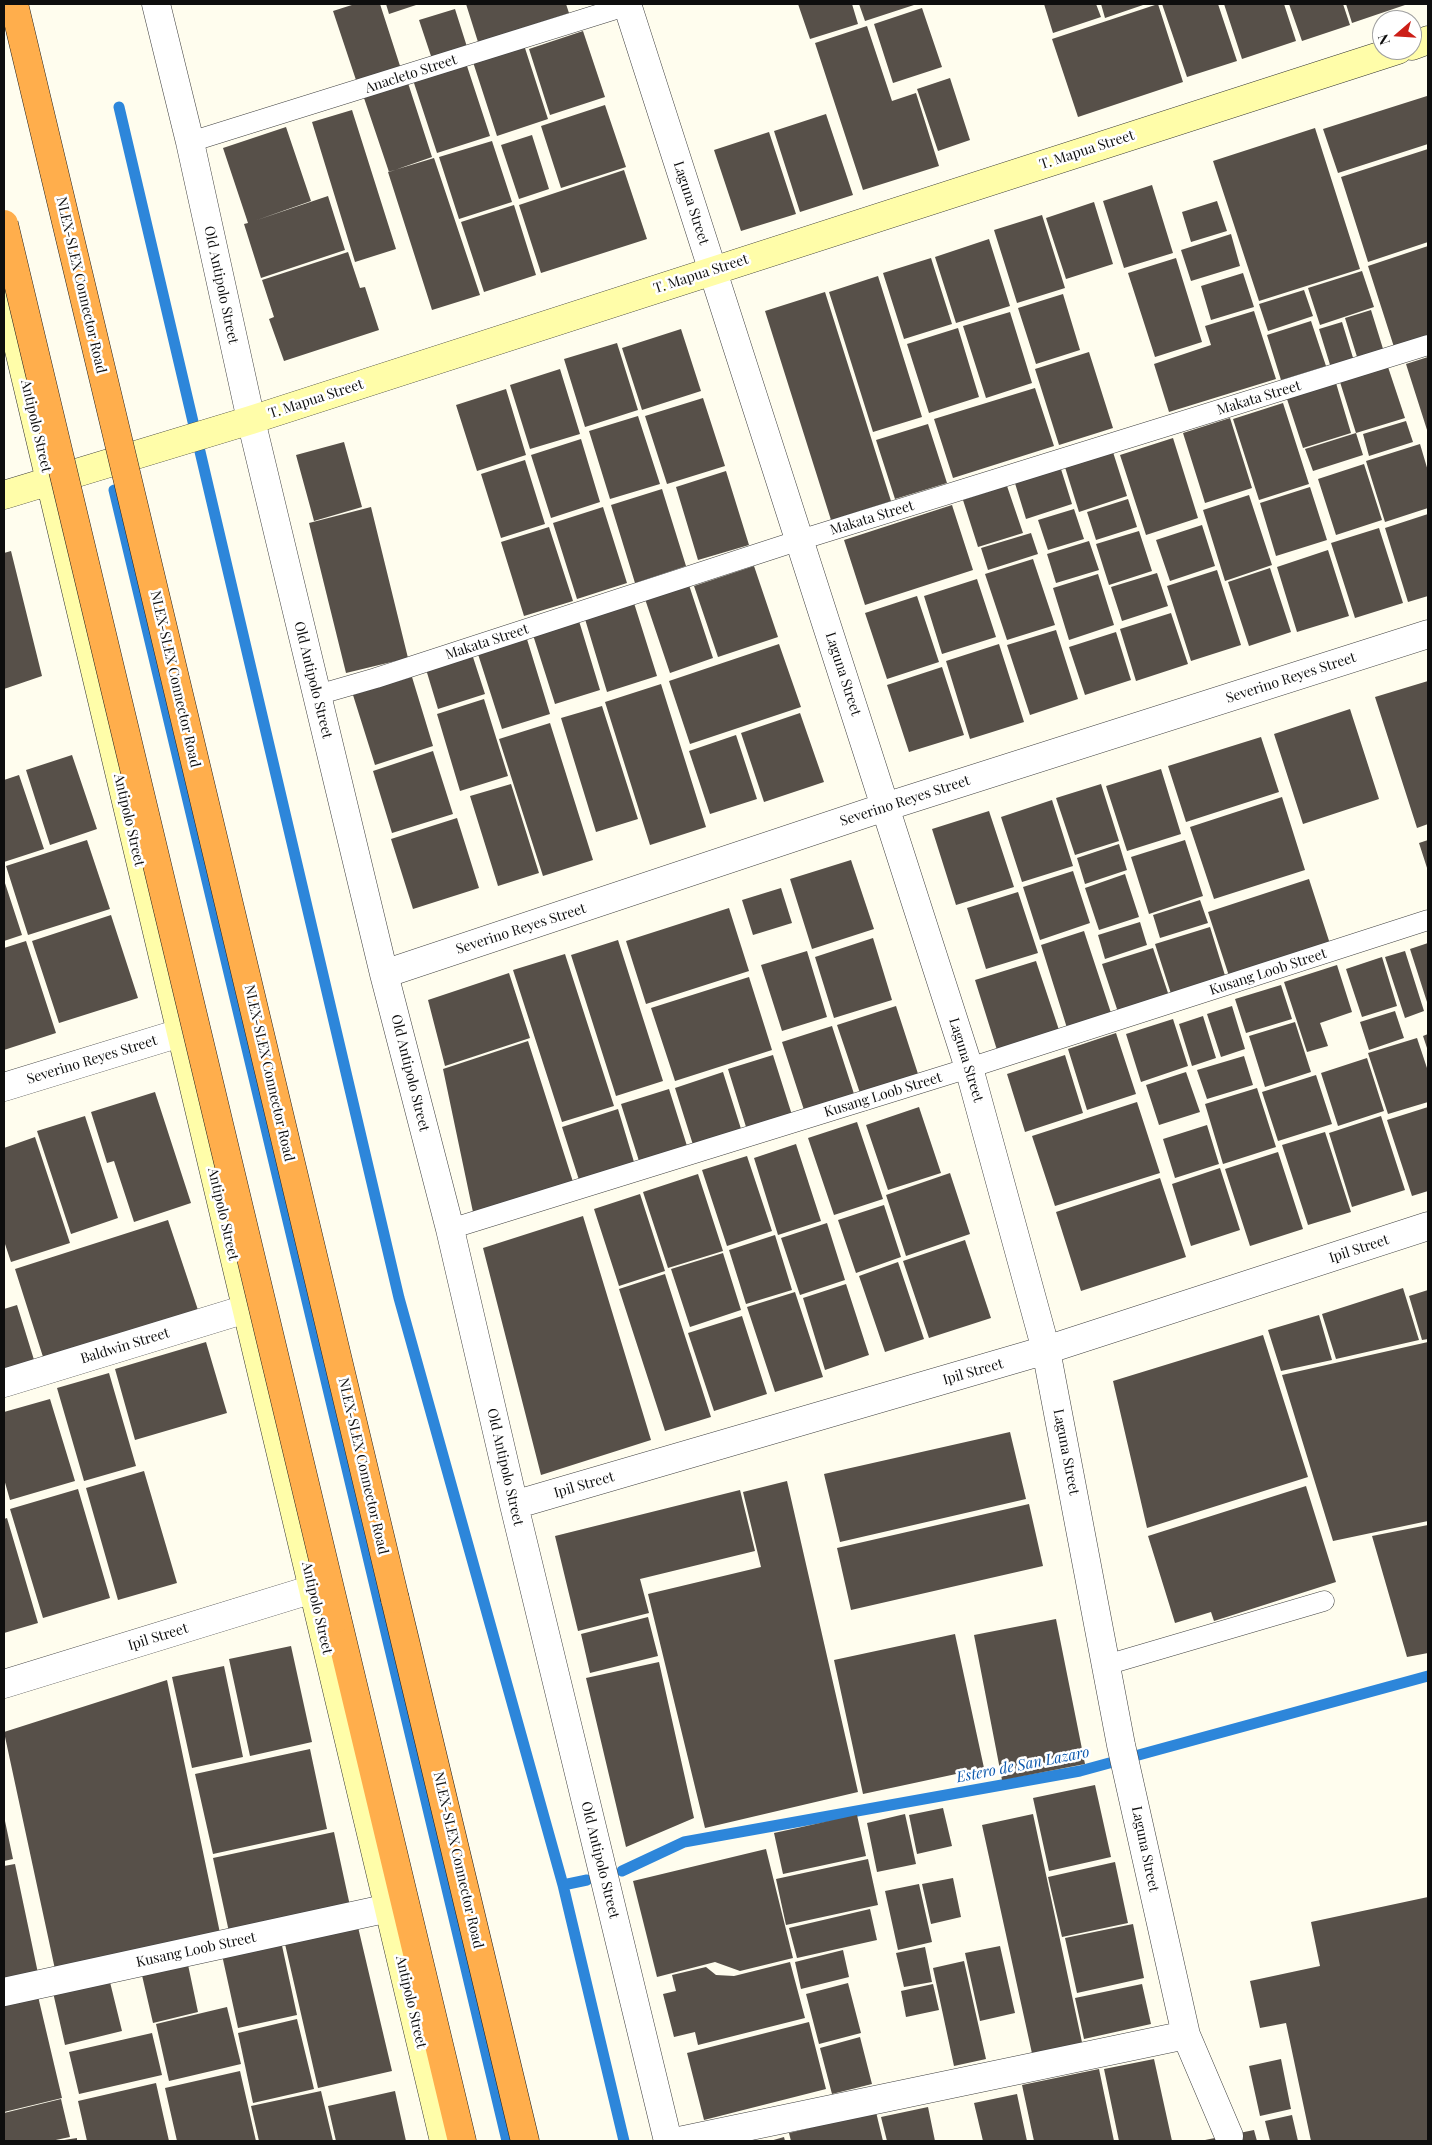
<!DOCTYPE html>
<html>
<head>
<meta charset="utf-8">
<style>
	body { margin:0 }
	#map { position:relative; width:1432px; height:2145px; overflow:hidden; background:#fffdee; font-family:"Playfair Display",serif }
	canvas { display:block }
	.frame { position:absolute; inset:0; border:5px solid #0e0e0e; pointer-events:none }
	.north { position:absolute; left:1372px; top:10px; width:50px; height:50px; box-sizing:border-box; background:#fff; border:1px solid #9f9f9f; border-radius:50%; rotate:251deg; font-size:14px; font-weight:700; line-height:20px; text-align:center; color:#0e0e0e }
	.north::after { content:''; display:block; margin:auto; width:18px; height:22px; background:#cc1f18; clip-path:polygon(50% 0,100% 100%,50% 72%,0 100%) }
</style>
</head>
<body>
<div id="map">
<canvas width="1432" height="2145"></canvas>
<div class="frame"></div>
<div class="north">N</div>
</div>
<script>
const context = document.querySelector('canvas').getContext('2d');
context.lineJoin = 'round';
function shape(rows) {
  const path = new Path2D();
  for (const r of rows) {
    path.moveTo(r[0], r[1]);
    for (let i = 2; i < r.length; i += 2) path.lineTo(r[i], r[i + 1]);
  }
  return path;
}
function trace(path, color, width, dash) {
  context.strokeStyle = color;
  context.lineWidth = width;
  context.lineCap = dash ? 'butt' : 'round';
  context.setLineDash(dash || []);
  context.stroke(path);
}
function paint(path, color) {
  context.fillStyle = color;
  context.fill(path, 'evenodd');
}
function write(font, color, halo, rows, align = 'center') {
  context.font = font + ' "Playfair Display",serif';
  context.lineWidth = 5;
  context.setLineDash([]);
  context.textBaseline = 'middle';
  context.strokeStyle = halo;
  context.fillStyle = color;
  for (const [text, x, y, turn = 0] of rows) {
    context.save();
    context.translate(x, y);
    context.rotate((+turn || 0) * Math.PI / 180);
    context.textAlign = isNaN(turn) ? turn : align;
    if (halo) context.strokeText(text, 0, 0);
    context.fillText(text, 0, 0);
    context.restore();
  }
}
const stream = shape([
	[119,107,399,1298,563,1885,624,2141],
	[114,490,507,2141],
	[622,1871,684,1842,1080,1771,1428,1676],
	[563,1885,587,1880]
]);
const building = shape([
	[355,4,380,4,401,69,357,83,333,11],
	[386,4,419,4,389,14],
	[466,4,566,4,569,13,478,42],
	[798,4,852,4,858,24,810,39],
	[859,4,917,4,865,21],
	[1044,4,1096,4,1101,17,1053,33],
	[1101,4,1146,4,1105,18],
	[1158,4,1183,82,1078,117,1052,39],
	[1162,4,1218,4,1237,61,1187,77],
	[1224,4,1284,4,1296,41,1242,59],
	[1289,4,1343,4,1350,25,1302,41],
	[1346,4,1404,4,1405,5,1352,23],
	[922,8,942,67,893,83,874,24],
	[455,9,468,50,433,62,419,20],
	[867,26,892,101,916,93,939,166,863,190,815,43],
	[583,31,605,97,550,115,529,49],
	[524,45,548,119,497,136,473,62],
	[466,63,490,136,437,153,413,80],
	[950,78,970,140,938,151,917,89],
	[408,83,432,157,389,172,364,98],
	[1427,96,1428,144,1338,173,1323,129],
	[605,105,626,167,561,188,541,126],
	[352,110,396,249,355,262,312,122],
	[826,114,853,195,800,212,774,131],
	[286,127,311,201,257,220,328,196,345,250,261,278,244,224,248,223,223,148],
	[1315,128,1360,269,1259,301,1213,161],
	[769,132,796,214,741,231,714,150],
	[532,135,549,189,519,199,501,145],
	[492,141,512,202,459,219,439,157],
	[1428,149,1428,242,1368,262,1341,177],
	[434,158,480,295,432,310,388,172],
	[624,170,647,239,541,273,519,205],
	[1152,185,1173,253,1124,268,1103,201],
	[1217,201,1227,231,1191,242,1182,212],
	[1094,202,1113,264,1066,279,1046,218],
	[514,205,536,275,484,292,461,222],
	[1042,215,1065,288,1017,303,994,230],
	[1231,234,1240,266,1191,281,1181,250],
	[989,239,1010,306,956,323,935,257],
	[1428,246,1428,336,1394,347,1368,266],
	[348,252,360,288,365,287,379,330,284,361,269,319,274,317,262,280],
	[931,258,952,324,904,339,883,273],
	[1176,258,1202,342,1155,357,1128,273],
	[1362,271,1374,307,1320,325,1308,288],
	[1243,273,1254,307,1211,320,1201,286],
	[878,276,922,417,873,432,829,292],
	[1304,290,1313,316,1268,331,1259,304],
	[825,292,891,501,831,520,765,311],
	[1063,294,1080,350,1036,364,1018,308],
	[1371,310,1384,352,1358,360,1345,318],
	[1254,311,1276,379,1169,412,1154,364,1211,345,1205,326],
	[1010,312,1032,383,986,398,963,326],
	[1311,321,1326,366,1281,380,1267,335],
	[1342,322,1354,361,1331,368,1319,329],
	[958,328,979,397,929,413,907,344],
	[681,329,701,391,642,410,622,348],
	[617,343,638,410,585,427,564,359],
	[1089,352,1113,428,1059,445,1035,369],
	[1428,357,1428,433,1406,364],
	[1388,367,1405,418,1356,433,1340,382],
	[560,369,580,434,530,449,510,385],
	[1336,383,1351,433,1303,448,1287,399],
	[1035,388,1054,446,953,478,934,419],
	[506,389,526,455,477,471,456,405],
	[703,398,725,466,667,484,645,416],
	[1283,403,1309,484,1259,500,1233,419],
	[638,416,660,484,610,499,589,431],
	[1230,418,1252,488,1205,503,1183,433],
	[1406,421,1413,442,1369,456,1363,434],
	[928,424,947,483,895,499,876,440],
	[1356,433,1363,455,1313,471,1305,449],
	[1173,438,1198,518,1146,535,1120,455],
	[581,439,600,502,551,518,531,455],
	[344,442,362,507,314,521,296,455],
	[1420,444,1428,471,1428,508,1385,522,1366,461],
	[1112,449,1127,496,1079,512,1064,464],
	[525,460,545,524,501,538,481,474],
	[1364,464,1382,520,1336,535,1318,479],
	[1060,466,1072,504,1026,519,1014,480],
	[726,471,749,545,698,560,676,487],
	[1007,486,1023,533,978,547,963,500],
	[1310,487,1327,540,1276,556,1260,503],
	[662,489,686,566,635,583,611,505],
	[1249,495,1272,565,1225,581,1203,510],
	[1128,499,1137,527,1096,540,1087,512],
	[952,505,973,570,865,605,844,540],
	[371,507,408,658,346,673,309,523],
	[603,507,627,583,577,599,553,523],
	[1074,509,1084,539,1048,550,1038,520],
	[1428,514,1428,596,1408,602,1385,528],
	[1202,525,1215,566,1170,581,1156,540],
	[549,527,573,601,524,616,501,542],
	[1379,528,1403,603,1355,618,1331,543],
	[1139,531,1152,571,1109,585,1096,544],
	[1031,533,1038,554,988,570,981,548],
	[1089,541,1099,570,1056,583,1047,554],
	[1328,550,1349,616,1297,632,1277,567],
	[11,551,42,676,4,689,4,553],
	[1033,559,1055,625,1007,640,985,574],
	[754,566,778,637,718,657,694,586],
	[1270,568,1291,632,1249,646,1228,582],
	[1217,570,1241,645,1191,661,1167,586],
	[1157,573,1168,606,1122,621,1111,587],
	[1098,574,1114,625,1069,640,1053,588],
	[977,579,996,637,942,654,924,596],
	[689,585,713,658,670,673,645,599],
	[917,596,939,662,887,679,865,613],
	[634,603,657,676,607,692,585,619],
	[1171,613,1188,664,1136,681,1120,629],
	[579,621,600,690,555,704,533,635],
	[1056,630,1078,699,1030,715,1007,645],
	[1116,632,1131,680,1085,695,1069,647],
	[526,636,550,714,502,729,477,651],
	[779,644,801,707,690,744,669,681],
	[999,644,1024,722,970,739,946,661],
	[471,651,485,694,438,709,425,666],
	[942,667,964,735,909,752,887,685],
	[412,677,433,746,375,765,353,695],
	[1428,681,1428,824,1417,828,1375,697],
	[661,684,706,827,650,845,605,702],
	[484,699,508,776,460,791,437,714],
	[602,706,638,819,596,832,561,718],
	[1350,709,1379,799,1303,824,1274,734],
	[800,713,824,782,764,802,741,733],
	[550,723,593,860,543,876,499,739],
	[736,735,757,799,710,814,689,751],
	[1261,737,1279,792,1186,822,1168,766],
	[433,751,453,814,392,833,373,771],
	[72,755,97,829,50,845,26,770],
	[1161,769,1181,834,1127,851,1106,786],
	[19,775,44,849,4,862,4,780],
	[511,784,539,873,498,886,470,796],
	[1101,784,1119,841,1075,855,1056,798],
	[1282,797,1305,870,1214,899,1190,827],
	[1052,800,1073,866,1022,882,1001,817],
	[989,811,1014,887,956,905,932,829],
	[457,818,479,888,413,909,391,839],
	[87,840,110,909,28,935,6,866],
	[1185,840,1203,896,1149,914,1131,857],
	[1428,840,1428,871,1419,843],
	[1119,844,1127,870,1085,884,1077,858],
	[851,860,874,929,812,949,790,879],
	[1073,871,1090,923,1040,940,1023,887],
	[1125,874,1139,917,1099,930,1085,888],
	[1309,879,1331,947,1230,979,1208,912],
	[4,880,22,935,4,941],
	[781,888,792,923,753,935,742,900],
	[1018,892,1038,953,986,969,967,908],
	[1200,900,1208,923,1160,938,1153,915],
	[729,908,749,971,646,1004,626,941],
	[111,915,138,998,59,1023,32,941],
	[1140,922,1147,945,1105,959,1098,935],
	[1210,927,1227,982,1173,1000,1155,944],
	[1084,931,1111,1013,1067,1028,1041,945],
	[873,938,892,1000,834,1018,815,957],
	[618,940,663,1081,616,1096,571,955],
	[26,941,56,1033,4,1050,4,948],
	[1428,943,1428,1001,1427,1002,1410,949],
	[1153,948,1170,999,1119,1015,1102,964],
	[807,951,827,1017,782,1031,761,965],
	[1405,951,1424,1011,1405,1018,1385,957],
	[565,954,614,1106,562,1122,513,970],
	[1382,957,1397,1006,1362,1017,1346,969],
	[1036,961,1059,1030,997,1050,975,980],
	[1337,965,1352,1012,1320,1023,1328,1046,1307,1052,1284,982],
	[509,973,530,1038,445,1066,428,1000],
	[749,977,772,1050,675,1081,651,1008],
	[1281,985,1292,1019,1246,1033,1235,999],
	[896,1006,920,1080,862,1099,837,1025],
	[1232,1006,1245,1049,1221,1057,1207,1014],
	[1395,1011,1404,1038,1369,1050,1360,1022],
	[1203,1016,1216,1058,1192,1066,1179,1024],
	[1173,1019,1188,1066,1141,1082,1126,1034],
	[1295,1022,1311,1072,1265,1087,1249,1036],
	[832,1026,855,1097,805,1113,782,1042],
	[1116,1033,1136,1094,1087,1110,1068,1049],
	[1428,1034,1428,1051,1423,1036],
	[1417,1038,1428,1071,1428,1102,1388,1114,1368,1053],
	[528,1041,574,1185,474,1217,443,1069],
	[773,1055,792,1115,747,1130,728,1069],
	[1065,1055,1083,1113,1025,1132,1007,1074],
	[1244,1056,1253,1085,1207,1099,1197,1070],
	[1367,1058,1384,1111,1338,1126,1321,1073],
	[723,1072,742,1132,694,1148,675,1088],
	[1186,1072,1200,1112,1159,1125,1146,1085],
	[1316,1075,1332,1124,1278,1141,1262,1092],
	[1257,1088,1276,1147,1223,1164,1205,1104],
	[669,1089,687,1146,639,1161,621,1104],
	[155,1092,191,1203,134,1222,114,1161,107,1163,91,1112],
	[1137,1102,1160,1173,1055,1206,1032,1136],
	[919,1107,941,1173,888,1190,866,1125],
	[1428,1107,1428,1191,1412,1196,1387,1120],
	[618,1109,634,1162,579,1180,562,1127],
	[85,1116,118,1218,71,1234,37,1131],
	[1381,1116,1405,1190,1352,1207,1329,1133],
	[857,1122,883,1199,834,1215,808,1138],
	[1207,1125,1219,1164,1175,1178,1163,1139],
	[1325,1132,1351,1212,1308,1225,1282,1145],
	[35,1137,70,1243,11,1262,4,1241,4,1148],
	[796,1144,821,1221,778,1235,754,1158],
	[1278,1152,1303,1229,1250,1246,1225,1169],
	[747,1156,772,1231,727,1246,702,1170],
	[1220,1168,1240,1230,1191,1246,1172,1184],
	[950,1173,970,1234,906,1256,886,1195],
	[698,1174,723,1251,668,1268,643,1192],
	[1160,1178,1186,1257,1081,1291,1056,1212],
	[640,1194,665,1271,619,1286,594,1209],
	[884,1205,901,1257,856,1273,838,1220],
	[583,1216,651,1440,541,1475,483,1248],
	[168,1220,198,1310,44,1360,15,1269],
	[827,1223,845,1280,800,1295,781,1238],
	[775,1235,792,1290,746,1304,729,1250],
	[965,1240,991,1318,929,1338,903,1261],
	[723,1253,741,1310,690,1327,671,1269],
	[898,1262,924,1339,885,1352,859,1276],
	[665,1274,711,1417,665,1431,619,1289],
	[846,1284,869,1355,825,1370,803,1298],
	[1403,1288,1419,1340,1336,1359,1322,1314],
	[1428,1290,1428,1339,1422,1340,1409,1296],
	[795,1292,823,1377,775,1392,747,1307],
	[17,1305,35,1363,4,1374,4,1309],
	[1319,1315,1332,1360,1281,1371,1268,1330],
	[742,1316,767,1394,714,1411,688,1333],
	[1263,1335,1308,1477,1147,1528,1113,1381],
	[206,1342,227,1413,135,1440,115,1369],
	[1428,1342,1428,1521,1333,1541,1282,1375],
	[109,1373,136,1466,84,1481,57,1388],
	[50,1399,75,1481,10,1500,4,1479,4,1412],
	[1010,1432,1026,1499,840,1542,824,1474],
	[144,1471,177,1583,118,1600,86,1488],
	[787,1481,858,1792,705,1828,648,1594,761,1567,743,1492],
	[1306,1486,1336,1582,1214,1621,1211,1612,1175,1623,1148,1536],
	[78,1489,110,1598,43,1618,10,1509],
	[740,1490,755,1551,640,1579,649,1613,578,1631,555,1536],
	[1029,1504,1043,1566,851,1610,837,1548],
	[7,1518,38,1623,4,1633,4,1519],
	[1428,1525,1428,1653,1407,1657,1372,1536],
	[648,1617,658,1656,590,1673,581,1634],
	[1056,1619,1085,1764,1002,1780,974,1635],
	[955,1634,984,1768,863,1794,834,1660],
	[291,1646,312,1742,250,1756,229,1659],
	[659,1662,694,1818,626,1847,586,1678],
	[224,1666,243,1757,192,1768,172,1677],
	[167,1680,220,1933,56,1974,4,1732],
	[310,1749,327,1829,213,1854,195,1774],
	[1095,1785,1111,1857,1049,1871,1033,1798],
	[943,1808,952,1846,917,1854,909,1815],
	[905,1814,916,1864,877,1872,867,1823],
	[1033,1814,1083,2047,1033,2058,982,1825],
	[857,1815,866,1856,783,1874,774,1833],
	[5,1821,13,1859,4,1861,4,1822],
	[334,1832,350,1906,229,1932,213,1858],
	[766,1849,793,1958,740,1971,715,1962,657,1977,633,1881],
	[868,1859,878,1905,786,1925,776,1879],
	[1115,1862,1128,1923,1062,1937,1048,1877],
	[15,1864,39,1978,4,1986,4,1866],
	[953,1878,961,1917,931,1924,922,1884],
	[919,1884,932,1942,898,1950,885,1891],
	[1428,1897,1428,2141,1311,2141,1286,2023,1260,2028,1250,1981,1320,1966,1311,1922],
	[870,1909,877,1940,797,1958,789,1928],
	[1133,1924,1144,1978,1077,1993,1065,1938],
	[358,1927,392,2071,318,2088,285,1944],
	[281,1941,297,2015,238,2028,222,1955],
	[1000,1946,1015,2013,980,2021,965,1953],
	[925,1947,932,1982,904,1987,896,1953],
	[843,1950,849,1977,801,1989,795,1962],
	[187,1960,198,2012,153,2023,141,1971],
	[964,1961,986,2059,954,2066,933,1968],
	[790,1962,805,2018,698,2045,695,2032,674,2037,663,1994,676,1991,672,1975,706,1967,716,1975,734,1976],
	[108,1974,122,2031,65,2045,52,1988],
	[848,1983,861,2033,819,2044,806,1994],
	[933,1984,939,2010,906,2017,901,1991],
	[1142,1984,1151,2024,1084,2039,1075,1998],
	[37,1992,62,2098,4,2112,4,2000],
	[227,2007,241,2064,169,2081,156,2024],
	[297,2019,314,2089,253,2103,238,2033],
	[809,2022,826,2089,704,2120,687,2053],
	[152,2033,162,2075,79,2094,69,2052],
	[860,2037,872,2084,832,2094,820,2048],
	[1154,2059,1172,2141,1119,2141,1104,2069],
	[1281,2059,1291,2109,1260,2116,1249,2066],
	[1099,2069,1114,2141,1034,2141,1022,2085],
	[240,2071,256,2141,177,2141,165,2088],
	[156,2083,169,2141,87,2141,78,2101],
	[321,2091,333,2141,259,2141,251,2106],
	[395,2091,406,2141,336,2141,328,2106],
	[1017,2094,1027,2141,983,2141,974,2103],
	[61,2099,70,2137,51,2141,4,2141,4,2113],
	[928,2107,935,2141,887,2141,881,2117],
	[876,2112,883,2141,791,2141,789,2133],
	[1292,2115,1298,2141,1270,2141,1265,2121],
	[1254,2130,1257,2141,1205,2141,1205,2140],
	[784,2137,785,2141,770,2141],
	[77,2138,77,2141,64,2141,64,2140]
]);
const lane = shape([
	[190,142,632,4],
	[317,695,376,678,800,540,1428,345],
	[450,1229,969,1068,1428,920],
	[1106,1665,1324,1601]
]);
const street = shape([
	[156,4,190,142,251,420,384,974,450,1229,514,1505,668,2141],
	[627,4,969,1068,1046,1350,1121,1745,1186,2035,1229,2136],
	[384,974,885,807,1428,634],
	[4,1087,180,1033],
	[4,1383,246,1309],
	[514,1505,1046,1350,1428,1226],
	[4,1684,313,1589],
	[4,1992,389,1908],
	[679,2141,1186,2035]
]);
const secondary = shape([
	[1412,46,1428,40],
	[4,287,444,2141],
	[4,495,251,420,1398,50]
]);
const highway = shape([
	[395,1599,525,2141],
	[337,1618,462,2141]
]);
const highwayBridge = shape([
	[14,4,395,1599],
	[4,224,337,1618]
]);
const streetNames = [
	["Anacleto Street",411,74,-18],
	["T. Mapua Street",1087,150,-18],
	["Laguna Street",691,203,72],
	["T. Mapua Street",701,274,-18],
	["NLEX-SLEX Connector Road",81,285,77],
	["Old Antipolo Street",221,285,78],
	["Makata Street",1259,398,-17],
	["T. Mapua Street",316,399,-18],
	["Antipolo Street",36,426,77],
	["Makata Street",872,518,-17],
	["Makata Street",487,642,-18],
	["Laguna Street",843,674,72],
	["Severino Reyes Street",1291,678,-18],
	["NLEX-SLEX Connector Road",175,679,77],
	["Old Antipolo Street",313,680,76],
	["Severino Reyes Street",905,801,-18],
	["Antipolo Street",129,820,77],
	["Severino Reyes Street",521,929,-18],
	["Kusang Loob Street",1268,972,-18],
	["Severino Reyes Street",92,1060,-17],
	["Laguna Street",966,1060,73],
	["NLEX-SLEX Connector Road",269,1073,77],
	["Old Antipolo Street",410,1073,76],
	["Kusang Loob Street",883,1095,-17],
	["Antipolo Street",223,1214,77],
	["Ipil Street",1359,1249,-18],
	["Baldwin Street",125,1346,-17],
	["Ipil Street",973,1372,-16],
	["Laguna Street",1066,1452,79],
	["NLEX-SLEX Connector Road",363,1466,77],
	["Old Antipolo Street",505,1467,77],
	["Ipil Street",584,1485,-16],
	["Antipolo Street",317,1608,77],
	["Ipil Street",158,1637,-17],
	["Laguna Street",1145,1849,78],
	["NLEX-SLEX Connector Road",458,1860,77],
	["Old Antipolo Street",600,1860,76],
	["Kusang Loob Street",196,1950,-12],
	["Antipolo Street",411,2002,77]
];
const waterNames = [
	["Estero de San Lazaro",1023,1765,-11]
];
trace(stream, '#2d86da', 11);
paint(building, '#575049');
trace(lane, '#414141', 21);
trace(street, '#414141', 29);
trace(secondary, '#303030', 29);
trace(highway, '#1f1f1f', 29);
trace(lane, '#fff', 20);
trace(street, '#fff', 28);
trace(secondary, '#fffda9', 28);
trace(highway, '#ffae4c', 28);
trace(highwayBridge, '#1f1f1f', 29, []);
trace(highwayBridge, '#ffae4c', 28);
write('14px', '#0e0e0e', '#fff', streetNames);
write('italic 15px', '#0a57ac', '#fff', waterNames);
</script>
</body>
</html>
